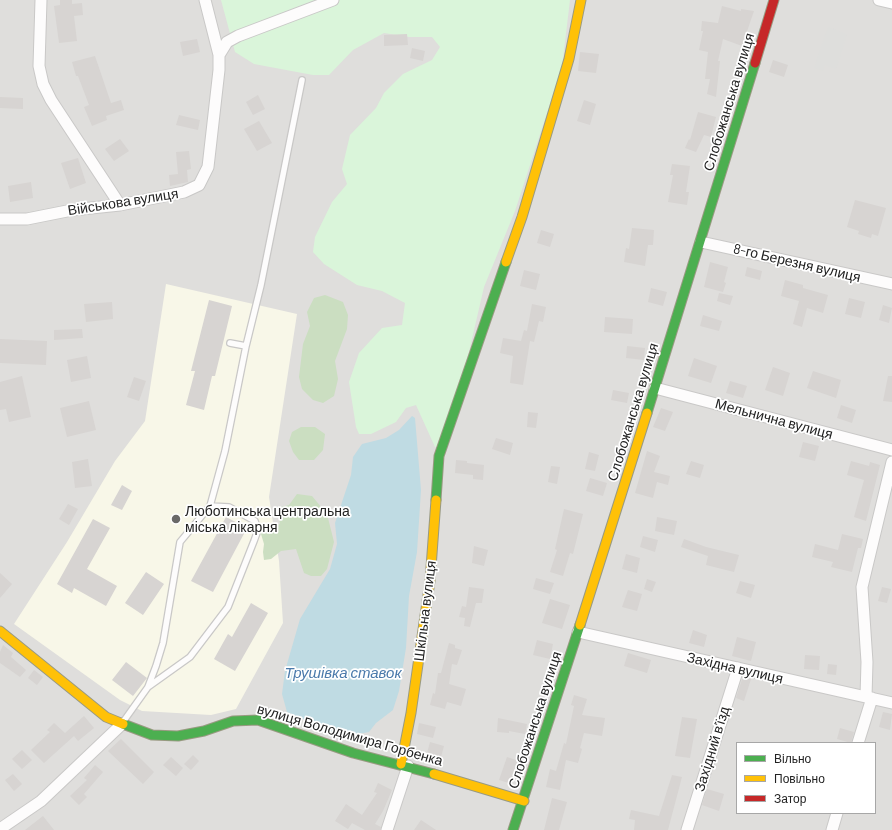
<!DOCTYPE html>
<html>
<head>
<meta charset="utf-8">
<style>
	body { margin:0 }
	#map { position:relative; width:892px; height:830px; overflow:hidden; background:#f0eeeb; font-family:Barlow,sans-serif }
	canvas { display:block }
	.legend { position:absolute; left:736px; top:742px; width:140px; height:72px; box-sizing:border-box; background:#fff; border:1px solid #a7a7a7; margin:0; padding:5px 7px; list-style:none; font-size:12px; color:#222 }
	.legend li { display:flex; align-items:center; gap:8px; height:20px }
	.legend b { width:20px; border:1px solid #a7a7a7 }
</style>
</head>
<body>
<div id="map">
<canvas width="892" height="830"></canvas>
<ul class="legend">
<li><b style="height:5px;background:#4caf50"></b>Вільно</li>
<li><b style="height:5px;background:#ffc107"></b>Повільно</li>
<li><b style="height:5px;background:#c62828"></b>Затор</li>
</ul>
</div>
<script>
const context = document.querySelector('canvas').getContext('2d');
context.lineJoin = 'round';
function paint(path, color) {
  context.fillStyle = color;
  context.fill(path, 'evenodd');
}
function shape(rows) {
  const path = new Path2D();
  for (const r of rows) {
    path.moveTo(r[0], r[1]);
    for (let i = 2; i < r.length; i += 2) path.lineTo(r[i], r[i + 1]);
  }
  return path;
}
function trace(path, color, width, dash) {
  context.strokeStyle = color;
  context.lineWidth = width;
  context.lineCap = dash ? 'butt' : 'round';
  context.setLineDash(dash || []);
  context.stroke(path);
}
function write(font, color, halo, rows, align = 'center') {
  context.font = font + ' Barlow,sans-serif';
  context.lineWidth = 3.5;
  context.setLineDash([]);
  context.textBaseline = 'middle';
  context.strokeStyle = halo;
  context.fillStyle = color;
  for (const [text, x, y, turn = 0] of rows) {
    context.save();
    context.translate(x, y);
    context.rotate((+turn || 0) * Math.PI / 180);
    context.textAlign = isNaN(turn) ? turn : align;
    if (halo) context.strokeText(text, 0, 0);
    context.fillText(text, 0, 0);
    context.restore();
  }
}
const residential = shape([
	[0,0,892,0,892,830,0,830],
	[737,743,875,743,875,813,737,813]
]);
const education = shape([
	[166,284,297,314,269,497,279,561,283,623,236,709,211,715,142,711,120,700,14,624,67,542,115,461,145,421]
]);
const religious = shape([
	[828,27,847,34,836,69,825,65,823,71,814,68]
]);
const forest = shape([
	[325,295,343,302,348,315,347,329,335,361,338,379,334,396,323,403,313,400,302,389,299,377,303,344,310,326,307,312,314,298],
	[301,427,315,427,325,434,323,450,314,460,299,460,293,452,289,441,292,432],
	[297,494,312,496,327,514,334,542,327,569,321,576,311,576,304,573,296,549,281,551,271,559,264,560,263,552,264,544,261,534,266,528,280,524,278,513,281,507,289,505]
]);
const park = shape([
	[221,0,570,0,562,67,515,211,484,287,447,447,435,447,416,405,406,408,396,422,371,434,359,434,356,427,349,382,359,353,382,328,402,325,405,303,382,291,357,285,324,264,313,252,315,237,332,202,347,184,342,169,350,135,376,108,384,93,403,74,432,60,440,47,432,37,409,37,384,33,353,50,329,75,313,75,254,64,235,52]
]);
const water = shape([
	[412,416,415,418,421,490,417,552,409,596,406,648,399,691,393,710,376,723,369,732,353,735,334,734,322,727,287,712,282,694,285,671,300,619,330,569,337,544,335,523,351,475,353,457,362,444,386,438,399,430]
]);
const building = shape([
	[60,0,72,0,72,4,82,3,83,15,74,16,77,41,59,43,54,6,60,5],
	[722,6,741,11,741,9,754,11,742,46,723,39,718,61,720,61,716,97,707,94,710,79,705,79,708,52,699,50,703,31,701,31,702,21,718,23],
	[407,34,408,45,384,46,384,35],
	[197,39,200,52,183,56,180,42],
	[412,48,425,51,423,61,410,58],
	[580,52,599,54,596,73,578,71],
	[95,56,111,103,121,100,124,110,106,116,107,120,92,126,84,107,89,105,78,76,76,76,72,62],
	[773,60,788,65,784,77,769,72],
	[258,95,265,109,253,115,246,102],
	[0,97,23,98,23,109,0,108],
	[584,100,596,104,590,125,577,121],
	[698,112,716,117,711,137,704,135,696,152,685,148,689,139,690,140],
	[179,115,200,120,198,130,176,125],
	[259,121,272,143,257,151,244,129],
	[120,139,129,151,114,161,105,149],
	[189,151,191,169,187,170,188,182,170,186,169,175,178,174,176,152],
	[78,158,86,183,70,189,61,163],
	[672,164,690,166,686,192,689,192,687,205,668,202,673,175,670,175],
	[31,182,33,198,10,202,8,186],
	[855,200,886,208,878,236,872,234,871,238,858,234,859,231,847,227],
	[632,228,654,230,653,245,648,245,645,266,624,262,626,248,629,249],
	[541,230,554,234,550,247,537,243],
	[710,262,728,267,724,282,726,283,723,292,704,287],
	[747,267,762,271,760,280,745,276],
	[524,270,540,274,536,290,520,286],
	[785,280,803,285,803,288,828,295,823,313,807,308,802,327,793,324,799,301,781,296],
	[651,288,667,292,663,306,648,302],
	[719,293,733,296,730,305,717,301],
	[849,298,865,302,861,318,845,314],
	[209,300,232,306,215,376,212,376,204,410,186,405,195,371,191,371],
	[112,302,113,319,86,322,84,304],
	[532,304,546,307,543,322,539,321,534,342,530,341,523,385,510,383,513,356,500,353,503,338,521,341,524,330,527,331],
	[883,305,892,308,889,323,879,320],
	[703,315,722,321,719,331,700,326],
	[605,317,633,319,632,334,604,332],
	[82,329,83,338,54,340,54,330],
	[0,339,47,341,46,365,0,363],
	[627,346,645,348,644,360,626,358],
	[87,356,91,378,71,382,67,360],
	[694,358,717,366,711,383,688,376],
	[773,367,790,373,783,396,765,390],
	[813,371,841,380,836,398,807,388],
	[22,376,31,417,9,422,6,409,0,410,0,382],
	[888,376,892,376,892,402,883,401],
	[134,377,146,381,139,401,127,397],
	[730,381,747,386,743,398,726,393],
	[613,390,629,393,627,403,611,400],
	[89,401,96,430,67,437,60,408],
	[841,405,856,410,852,423,837,418],
	[661,408,673,412,665,431,653,427],
	[528,412,538,413,536,428,527,427],
	[496,438,513,443,510,455,492,449],
	[803,442,819,446,815,461,799,457],
	[647,451,660,456,654,472,670,476,668,485,657,482,653,498,635,493],
	[589,452,599,455,595,471,585,469],
	[88,459,92,486,75,488,72,462],
	[456,460,467,461,467,463,484,465,483,480,473,479,473,475,455,473],
	[691,461,704,465,700,478,686,474],
	[851,461,869,466,870,462,880,465,866,521,854,517,864,480,847,475],
	[551,466,560,467,557,484,548,482],
	[590,478,607,483,603,496,586,491],
	[122,485,132,491,122,510,111,505],
	[68,504,78,509,69,525,59,519],
	[564,509,583,514,573,554,570,553,563,576,550,572,557,550,555,549],
	[226,517,247,528,213,592,191,581],
	[657,517,677,521,674,535,655,531],
	[93,519,110,528,87,569,117,586,106,606,74,588,72,593,57,584],
	[842,534,863,539,861,548,858,548,852,572,831,567,833,562,812,557,815,544,838,550],
	[643,536,658,540,655,552,640,547],
	[684,539,706,547,739,555,734,572,706,565,708,556,681,547],
	[474,546,488,550,484,566,472,563],
	[626,554,640,558,637,573,622,569],
	[146,572,164,584,143,615,125,603],
	[0,573,12,584,0,598],
	[536,578,554,583,550,594,533,589],
	[647,579,656,582,652,592,644,589],
	[740,581,755,585,751,598,736,593],
	[469,587,484,589,482,603,476,603,470,627,464,626,465,618,459,617,462,606,466,607],
	[882,587,891,589,887,603,878,601],
	[628,590,642,594,637,611,622,607],
	[550,599,570,605,562,629,542,623],
	[251,603,268,613,235,671,214,659,228,634,232,637],
	[693,630,707,635,704,647,689,643],
	[737,637,756,642,751,661,732,656],
	[537,640,553,644,550,659,533,655],
	[449,643,455,645,455,648,462,650,457,665,452,664,449,684,466,689,461,706,447,702,445,709,430,705,433,693,435,694,438,673,441,673],
	[3,645,13,653,11,657,26,670,20,677,0,663,0,652],
	[628,653,651,660,647,673,624,666],
	[805,655,820,656,819,670,804,669],
	[126,662,147,678,133,696,112,680],
	[828,664,837,665,836,675,827,674],
	[34,670,43,677,37,685,28,678],
	[743,676,751,679,744,701,736,698],
	[574,695,587,699,582,715,605,718,602,736,584,733,580,748,582,749,578,763,566,760,560,790,546,787,550,769,556,771,564,743,566,744,574,706,571,705],
	[883,712,892,714,890,730,879,727],
	[84,716,94,728,78,741,74,736,44,763,31,750,50,732,47,730,54,723,65,733],
	[682,717,697,719,690,758,675,756],
	[498,718,527,724,525,734,509,731,509,733,497,732],
	[419,723,436,727,433,738,417,734],
	[840,728,854,732,851,743,837,739],
	[121,739,154,772,143,784,108,751],
	[430,742,444,746,440,761,426,757],
	[22,750,32,760,22,769,12,759],
	[193,755,199,761,191,770,184,764],
	[171,757,183,768,176,776,163,765],
	[507,757,519,761,512,784,499,780],
	[95,765,103,772,84,794,87,797,79,805,70,796,87,780,84,778],
	[13,774,22,784,14,791,5,780],
	[672,775,682,777,668,830,634,830,635,820,629,819,631,810,659,816],
	[378,783,392,790,383,811,375,824,381,827,380,830,365,830,352,823,348,829,335,821,346,804,362,815,377,793,374,792],
	[707,789,724,794,719,811,702,805],
	[552,798,567,802,559,830,544,830],
	[43,816,54,830,25,830],
	[421,820,436,830,414,830]
]);
const lane = shape([
	[246,346,261,285,302,80],
	[148,687,190,657,228,607,254,541,258,530,255,521,229,507,210,506],
	[123,722,148,687,156,666,163,643,180,542,210,506,225,451,246,346,230,343]
]);
const street = shape([
	[41,0,39,66,43,84,51,100,120,205],
	[879,0,892,3],
	[219,55,227,42,238,36,333,0],
	[0,219,27,219,72,210,120,205,184,192,199,185,208,167,219,70,219,55,205,0],
	[701,242,892,284],
	[655,388,892,450],
	[578,632,892,703],
	[866,697,867,662,862,587,892,462],
	[858,743,872,698],
	[0,829,41,801,122,724],
	[387,830,408,766],
	[687,830,738,668],
	[832,830,837,813]
]);
const fast = shape([
	[647,413,755,63],
	[436,500,439,456,506,262],
	[123,724,152,735,178,736,204,731,233,721,258,720,353,753,434,774],
	[513,830,580,625]
]);
const slow = shape([
	[506,262,522,217,569,59,581,0],
	[580,625,647,413],
	[0,631,106,717,123,724],
	[401,764,411,713,430,581,436,500],
	[434,774,524,801]
]);
const jam = shape([
	[755,63,774,0]
]);
const markers = [
	[176,519,5,"#6a6968"]
];
const streetNames = [
	["Слобожанська вулиця",729,102,-73],
	["Військова вулиця",123,202,-9],
	["8-го Березня вулиця",797,263,13],
	["Слобожанська вулиця",633,412,-73],
	["Мельнична вулиця",774,419,15],
	["Шкільна вулиця",425,611,-83],
	["Західна вулиця",735,668,13],
	["Слобожанська вулиця",535,720,-72],
	["вулиця Володимира Горбенка",350,735,16],
	["Західний в'їзд",712,749,-73]
];
const poiNames = [
	["Люботинська центральна",185,511],
	["міська лікарня",185,527]
];
const waterNames = [
	["Трушівка ставок",343,673]
];
paint(residential, '#dfdedc');
paint(education, '#f8f7e8');
paint(religious, '#dededc');
paint(forest, '#cbdec1');
paint(park, '#daf5da');
paint(water, '#bfdbe3');
paint(building, '#d7d4d2');
trace(lane, '#c9c8c7', 8);
trace(street, '#c9c8c7', 13);
trace(fast, '#999a82', 11);
trace(slow, '#999a82', 11);
trace(jam, '#999a82', 11);
trace(lane, '#fdfcfc', 5.5);
trace(street, '#fdfcfc', 11);
trace(fast, '#4caf50', 9);
trace(slow, '#ffc107', 9);
trace(jam, '#c62828', 9);
for (const [x, y, r, color] of markers) {
  const dot = new Path2D();
  dot.arc(x, y, r, 0, 2 * Math.PI);
  context.fillStyle = color;
  context.fill(dot);
  trace(dot, '#fff', 1.5);
}
write('14px', '#222', '#fff', streetNames);
write('14px', '#222', '#fff', poiNames, 'left');
write('italic 15px', '#4a7aab', '#fff', waterNames);
</script>
</body>
</html>
